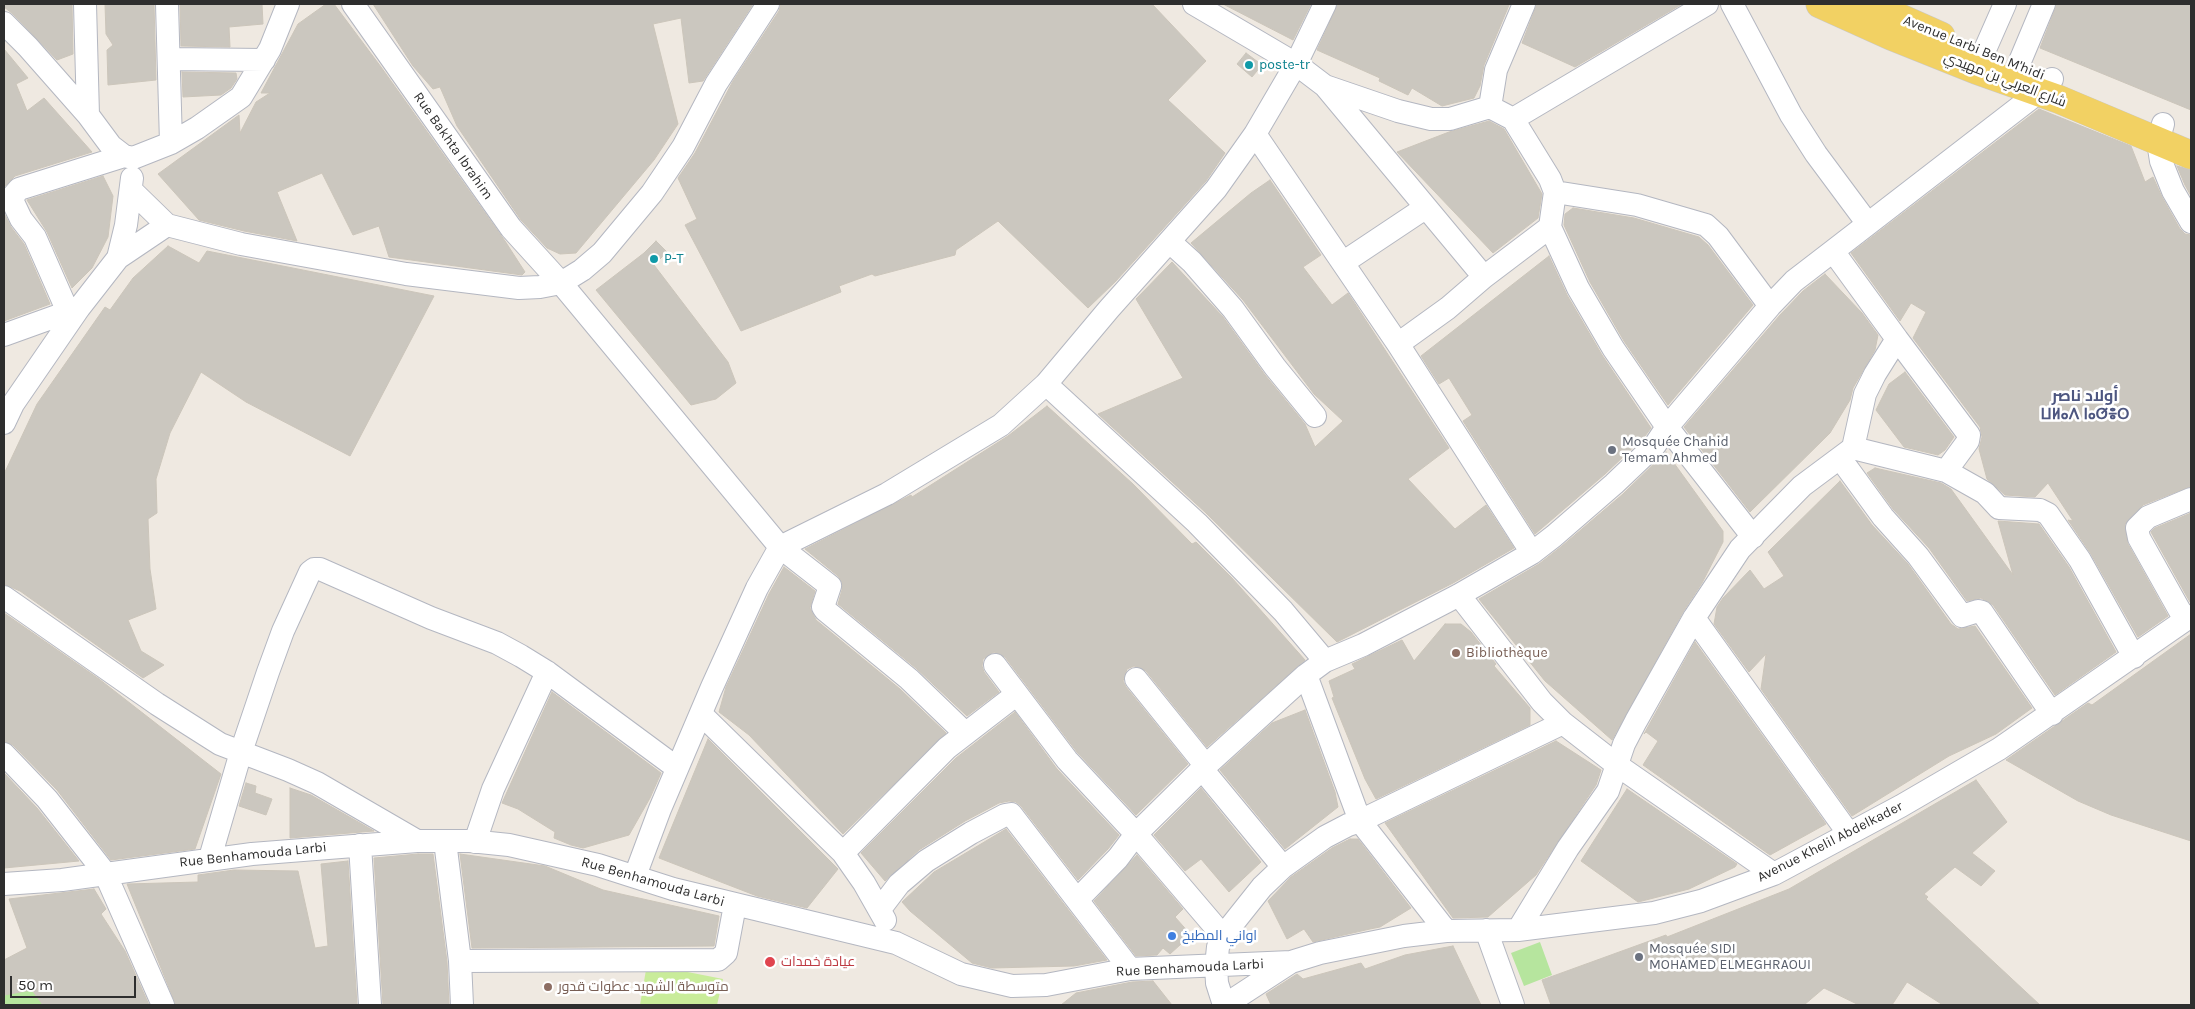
<!DOCTYPE html>
<html>
<head>
<meta charset="utf-8">
<style>
	body { margin:0 }
	#map { position:relative; width:2195px; height:1009px; overflow:hidden; background:#efe9e1; font-family:Karla,sans-serif }
	canvas { display:block }
	.frame { position:absolute; inset:0; border:5px solid #2e2e2e; pointer-events:none }
	.scale { position:absolute; left:10px; top:976px; width:126px; height:22px; box-sizing:border-box; border:2px solid #2e2e2e; border-top:0; padding-left:6px; font-size:15px; line-height:18px; white-space:nowrap; color:#2e2e2e; -webkit-text-stroke:4px #fff; paint-order:stroke }
</style>
</head>
<body>
<div id="map">
<canvas width="2195" height="1009"></canvas>
<div class="frame"></div>
<div class="scale">50 m</div>
</div>
<script>
const context = document.querySelector('canvas').getContext('2d');
context.lineJoin = 'round';
function paint(path, color) {
  context.fillStyle = color;
  context.fill(path, 'evenodd');
}
function shape(rows) {
  const path = new Path2D();
  for (const r of rows) {
    path.moveTo(r[0], r[1]);
    for (let i = 2; i < r.length; i += 2) path.lineTo(r[i], r[i + 1]);
  }
  return path;
}
function trace(path, color, width, dash) {
  context.strokeStyle = color;
  context.lineWidth = width;
  context.lineCap = dash ? 'butt' : 'round';
  context.setLineDash(dash || []);
  context.stroke(path);
}
function write(font, color, halo, rows, align = 'center') {
  context.font = font + ' Karla,Cairo,"Noto Sans Tifinagh",sans-serif';
  context.lineWidth = 5;
  context.setLineDash([]);
  context.textBaseline = 'middle';
  context.strokeStyle = halo;
  context.fillStyle = color;
  for (const [text, x, y, turn = 0] of rows) {
    context.save();
    context.translate(x, y);
    context.rotate((+turn || 0) * Math.PI / 180);
    context.textAlign = isNaN(turn) ? turn : align;
    if (halo) context.strokeText(text, 0, 0);
    context.fillText(text, 0, 0);
    context.restore();
  }
}
const green = shape([
	[1540,942,1552,975,1524,986,1511,953],
	[32,990,43,1005,4,1005,4,996,7,994]
]);
const pitch = shape([
	[647,964,723,979,717,1005,640,1005]
]);
const building = shape([
	[4,4,72,4,73,54,57,60,13,14,4,7,4,4],
	[105,4,154,4,156,80,108,85,107,50,113,45,106,34,105,4],
	[180,4,262,4,263,24,229,27,230,47,181,46,180,4],
	[326,4,334,4,381,67,505,241,525,272,522,275,389,257,379,226,353,235,322,173,277,192,297,241,244,231,199,220,158,174,239,115,240,133,256,102,270,93,261,93,298,24,326,4],
	[373,4,753,4,703,81,689,83,681,18,653,24,678,124,654,160,576,253,560,254,547,248,521,220,457,126,440,87,433,89,413,66,373,4],
	[781,4,1152,4,1206,61,1168,100,1225,153,1206,181,1116,281,1088,308,998,221,956,250,955,255,875,276,872,274,839,286,841,292,741,331,685,225,697,219,678,178,695,153,733,81,779,11,781,4],
	[1223,4,1311,4,1293,40,1223,4],
	[1338,4,1507,4,1509,5,1484,65,1480,86,1474,98,1442,106,1412,88,1408,95,1379,81,1380,78,1317,50,1338,4],
	[1537,4,1682,4,1575,67,1522,43,1537,4],
	[2057,4,2191,4,2191,110,2040,48,2057,4],
	[4,49,28,78,16,84,27,111,44,98,92,152,15,176,4,187,4,49],
	[1246,53,1262,65,1252,77,1237,64,1246,53],
	[182,72,236,73,237,79,231,88,221,95,183,97,182,72],
	[2039,109,2131,146,2145,182,2153,177,2162,197,2180,229,2185,234,2191,235,2191,486,2143,505,2125,524,2128,544,2168,616,2138,637,2091,554,2068,520,2073,521,2048,483,2035,497,2005,495,1987,479,1979,449,1982,437,1980,427,1913,338,1926,312,1911,303,1900,321,1851,253,2039,109],
	[1489,121,1504,129,1542,194,1538,218,1493,253,1397,152,1449,132,1489,121],
	[2177,166,2191,170,2191,196,2185,185,2177,166],
	[103,176,113,196,108,237,92,268,72,288,47,232,27,200,103,176],
	[1270,180,1321,255,1303,267,1332,305,1348,293,1449,448,1408,479,1455,529,1486,505,1514,548,1453,583,1337,642,1206,513,1098,414,1183,378,1136,299,1172,262,1223,317,1265,375,1305,424,1315,447,1343,421,1314,394,1243,300,1191,243,1251,193,1270,180],
	[1573,208,1634,218,1699,237,1708,245,1753,305,1668,405,1624,341,1590,282,1564,225,1565,214,1573,208],
	[4,213,11,227,24,244,50,304,4,321,4,213],
	[656,241,667,252,654,265,728,362,736,383,716,399,691,405,596,290,644,253,656,241],
	[168,246,199,263,207,251,434,296,350,456,246,402,201,372,170,433,156,479,157,513,148,519,150,569,156,609,128,620,141,651,164,665,143,678,20,591,4,584,4,474,37,404,105,307,110,310,133,278,168,246],
	[1549,256,1567,295,1602,355,1651,428,1645,436,1605,474,1535,534,1463,421,1472,415,1449,378,1439,384,1421,356,1549,256],
	[1825,274,1862,313,1878,335,1875,350,1853,388,1850,400,1830,433,1750,512,1684,427,1780,315,1803,291,1825,274],
	[1905,372,1954,437,1945,450,1938,455,1904,447,1876,410,1889,384,1905,372],
	[1047,406,1133,484,1192,544,1196,542,1232,578,1305,660,1207,747,1146,671,1134,666,1127,669,1123,681,1126,687,1188,764,1136,815,1077,752,1005,657,994,652,983,659,982,666,984,672,999,692,967,716,917,669,838,604,842,590,842,582,838,576,805,549,911,495,912,497,1008,436,1047,406],
	[1666,452,1723,531,1723,542,1702,583,1683,612,1612,740,1545,681,1479,599,1539,564,1562,546,1623,494,1666,452],
	[1875,468,1941,483,1951,489,2013,575,1998,521,2039,524,2069,567,2116,652,2055,695,1993,605,1981,598,1967,601,1929,548,1893,509,1867,473,1875,468],
	[1840,481,1872,525,1908,564,1951,624,1958,629,1975,626,2032,708,1996,734,1949,756,1852,816,1761,689,1766,654,1749,672,1714,624,1717,607,1723,598,1750,570,1764,589,1784,576,1768,552,1840,481],
	[2191,513,2191,601,2190,602,2151,532,2155,528,2191,513],
	[784,567,815,591,810,608,816,620,900,689,946,733,843,834,749,735,719,712,726,687,769,594,784,567],
	[4,613,99,679,221,774,195,849,111,860,57,790,13,745,4,741,4,613],
	[1445,624,1461,624,1471,632,1496,664,1494,666,1530,708,1530,725,1376,799,1365,779,1332,698,1334,697,1329,681,1355,669,1352,664,1402,640,1414,661,1445,624],
	[2191,634,2191,841,2111,815,2078,801,2006,760,2088,703,2092,705,2191,634],
	[1695,642,1826,824,1770,855,1643,765,1658,741,1646,732,1644,734,1695,642],
	[552,692,661,773,650,798,629,835,583,848,571,845,554,838,555,832,518,809,502,803,552,692],
	[1305,710,1335,792,1338,807,1285,849,1220,770,1272,723,1305,710],
	[1015,712,1057,769,1119,835,1108,849,1078,880,1021,806,1016,802,1009,801,999,803,965,821,919,850,885,881,861,853,956,758,1015,712],
	[708,739,838,869,807,908,757,896,659,858,708,739],
	[1556,741,1601,770,1596,785,1536,875,1488,917,1453,918,1385,823,1556,741],
	[4,773,37,808,79,861,4,868,4,773],
	[1976,780,2007,822,1972,853,1995,871,1981,886,1955,867,1924,894,1928,897,1926,899,2040,1005,1943,1005,1907,982,1892,1005,1859,1005,1824,988,1804,1005,1551,1005,1542,980,1666,935,1667,937,1789,889,1976,780],
	[246,783,256,786,255,793,272,799,266,815,239,806,246,783],
	[290,788,311,795,374,831,290,838,290,788],
	[1201,788,1261,862,1229,892,1201,859,1185,871,1154,835,1201,788],
	[1627,789,1737,864,1735,867,1689,889,1638,902,1581,861,1627,789],
	[1006,829,1107,960,1074,966,992,968,972,963,910,911,902,902,934,872,1006,829],
	[1350,839,1358,839,1411,908,1380,927,1370,929,1313,942,1304,929,1287,939,1268,901,1291,877,1332,848,1350,839],
	[418,854,433,854,447,962,449,1005,383,1005,374,858,418,854],
	[460,854,545,866,603,890,719,916,714,946,472,948,460,854],
	[1137,855,1183,909,1175,917,1191,935,1170,954,1163,948,1157,955,1136,956,1094,901,1137,855],
	[348,861,357,1005,176,1005,127,884,198,882,198,875,234,870,298,871,315,948,328,946,321,864,348,861],
	[94,889,106,909,101,914,125,951,149,1005,43,1005,32,990,4,995,4,960,27,948,9,899,94,889],
	[1453,946,1481,1005,1271,1005,1266,994,1297,974,1303,979,1361,963,1365,969,1405,955,1453,946],
	[1153,981,1172,1005,1061,1005,1076,993,1132,982,1153,981]
]);
const minor = shape([
	[85,4,88,115],
	[167,4,171,143],
	[353,4,511,228,561,283,780,547,757,588,712,687,660,809,635,876],
	[1194,4,1296,64,1325,86,1398,111,1431,119,1450,119,1490,107,1513,119,1550,179,1555,192,1550,227,1578,288,1613,348,1667,427,1753,537],
	[1325,4,1296,64,1255,134,1398,344],
	[1732,4,1791,115,1816,154,1868,224],
	[4,23,28,47,88,115,111,146,124,156,133,158,171,143,197,128,241,97,270,49,288,4],
	[169,59,264,60],
	[2018,66,2044,4],
	[1976,70,2005,4],
	[1325,86,1484,277],
	[1490,107,1496,70,1524,4],
	[1513,119,1707,4],
	[2163,124,2158,142,2161,161,2173,191,2191,222],
	[131,190,167,225,241,244,406,274,519,288,540,287,561,283,582,270,602,253,652,193,683,147,716,84,768,4],
	[1555,192,1637,205,1706,225,1718,236,1770,306],
	[1170,242,1192,262,1233,309,1275,367,1315,416],
	[118,258,126,225,132,178],
	[1344,262,1425,208],
	[68,312,35,237,21,219,12,200,13,196,19,189,124,156],
	[4,335,79,308],
	[1897,339,1969,435,1968,441,1946,471],
	[1046,384,1197,523,1283,611,1325,661],
	[4,423,13,404,79,308,118,258,167,225],
	[1853,448,1946,471,1985,493,1999,508,2040,510,2048,514,2080,560,2134,657],
	[1840,458,1883,517,1918,556,1962,616,1978,611,1982,612,2052,714],
	[1532,553,1398,344,1448,308,1484,277,1550,227],
	[1459,595,1542,702,1563,723,1617,765,1774,874],
	[4,597,157,704,220,744,288,770,317,783,417,841],
	[1694,618,1849,834],
	[2185,620,2139,538,2137,528,2148,517,2191,499],
	[995,665,1067,760,1136,834,1118,858,1077,900],
	[1136,679,1206,766],
	[702,715,843,853,864,883,885,920],
	[1563,723,1360,821,1306,675,1325,661,1363,645,1459,595,1532,553,1554,536,1614,484,1655,445,1667,427,1770,306,1794,281,1833,251],
	[965,733,909,679,825,610,823,607,830,586,780,547,887,494,1001,425,1046,384,1109,309,1216,189,1255,134],
	[4,754,47,799,105,873,163,1005],
	[1202,769,1283,867],
	[445,841,460,961,462,1005],
	[475,842,493,789,547,672],
	[360,845,370,1005],
	[843,853,947,748,1017,694],
	[210,858,241,752,268,672,283,631,310,572,314,569,320,569,431,618,497,643,521,656,547,672,677,768],
	[4,884,62,880,252,854,417,841,470,841,509,845,598,865,673,889,896,943,961,974,1012,986,1046,985,1130,969,1291,962],
	[880,909,899,884,926,861,971,833,1005,815,1011,814,1130,969],
	[1486,930,1513,1005],
	[1518,930,1568,848,1608,791,1624,744,1636,721,1694,618,1740,549,1802,486,1853,448,1865,394,1875,374,1897,339,1833,251,2039,92,2052,79],
	[1223,936,1136,834,1202,769,1306,675],
	[460,961,718,960,726,953,735,905],
	[1224,1005,1217,983,1216,966,1218,947,1223,936,1262,887,1283,867,1325,837,1348,825,1360,821,1446,931],
	[1225,1005,1291,962,1320,953,1404,936,1446,931,1518,930,1654,913,1701,901,1774,874,1901,806,1999,749,2191,616]
]);
const major = shape([
	[1820,4,1891,36,1976,70,2058,99,2191,155],
	[1869,4,1941,36]
]);
const markers = [
	[1249,65,5,"#0f9aa8"],
	[654,259,5,"#0f9aa8"],
	[1612,450,5,"#6b7280"],
	[1456,653,5,"#8d6e63"],
	[1172,936,5,"#3f7fe0"],
	[1639,957,5,"#6b7280"],
	[770,962,6,"#e0444e"],
	[548,987,5,"#8d6e63"]
];
const streetNames = [
	["Avenue Larbi Ben M'hidi",1974,48,22],
	["شارع العربي بن مهيدي",2005,80,21],
	["Rue Bakhta Ibrahim",453,146,55],
	["Avenue Khelil Abdelkader",1830,842,-27],
	["Rue Benhamouda Larbi",253,855,-6],
	["Rue Benhamouda Larbi",653,882,16],
	["Rue Benhamouda Larbi",1190,968,-3]
];
const cultureNames = [
	["poste-tr",1259,65],
	["P-T",664,259]
];
const worshipNames = [
	["Mosquée Chahid",1622,442],
	["Temam Ahmed",1622,458],
	["Mosquée SIDI",1649,949],
	["MOHAMED ELMEGHRAOUI",1649,965]
];
const educationNames = [
	["Bibliothèque",1466,653],
	["متوسطة الشهيد عطوات قدور",558,987]
];
const shopNames = [
	["اواني المطبخ",1182,936]
];
const healthNames = [
	["عيادة خمدات",781,962]
];
const quarterNames = [
	["أولاد ناصر",2085,396],
	["ⵡⵍⴰⴷ ⵏⴰⵚⴻⵔ",2085,414]
];
paint(green, '#b6e59e');
paint(pitch, '#c9ec9a');
paint(building, '#cbc7bf');
trace(building, '#cbc5ba', 1);
trace(minor, '#b4b7c1', 24);
trace(major, '#c9c9c9', 29);
trace(minor, '#fff', 22);
trace(major, '#f2d163', 28);
for (const [x, y, r, color] of markers) {
  const dot = new Path2D();
  dot.arc(x, y, r, 0, 2 * Math.PI);
  context.fillStyle = color;
  context.fill(dot);
  trace(dot, '#fff', 2);
}
write('14px', '#2e2e2e', '#fff', streetNames);
write('14px', '#0d838f', '#fff', cultureNames, 'left');
write('14px', '#5b616d', '#fff', worshipNames, 'left');
write('14px', '#785e54', '#fff', educationNames, 'left');
write('14px', '#366cbe', '#fff', shopNames, 'left');
write('14px', '#be3a42', '#fff', healthNames, 'left');
write('bold 16px', '#4d5680', '#fff', quarterNames);
</script>
</body>
</html>
